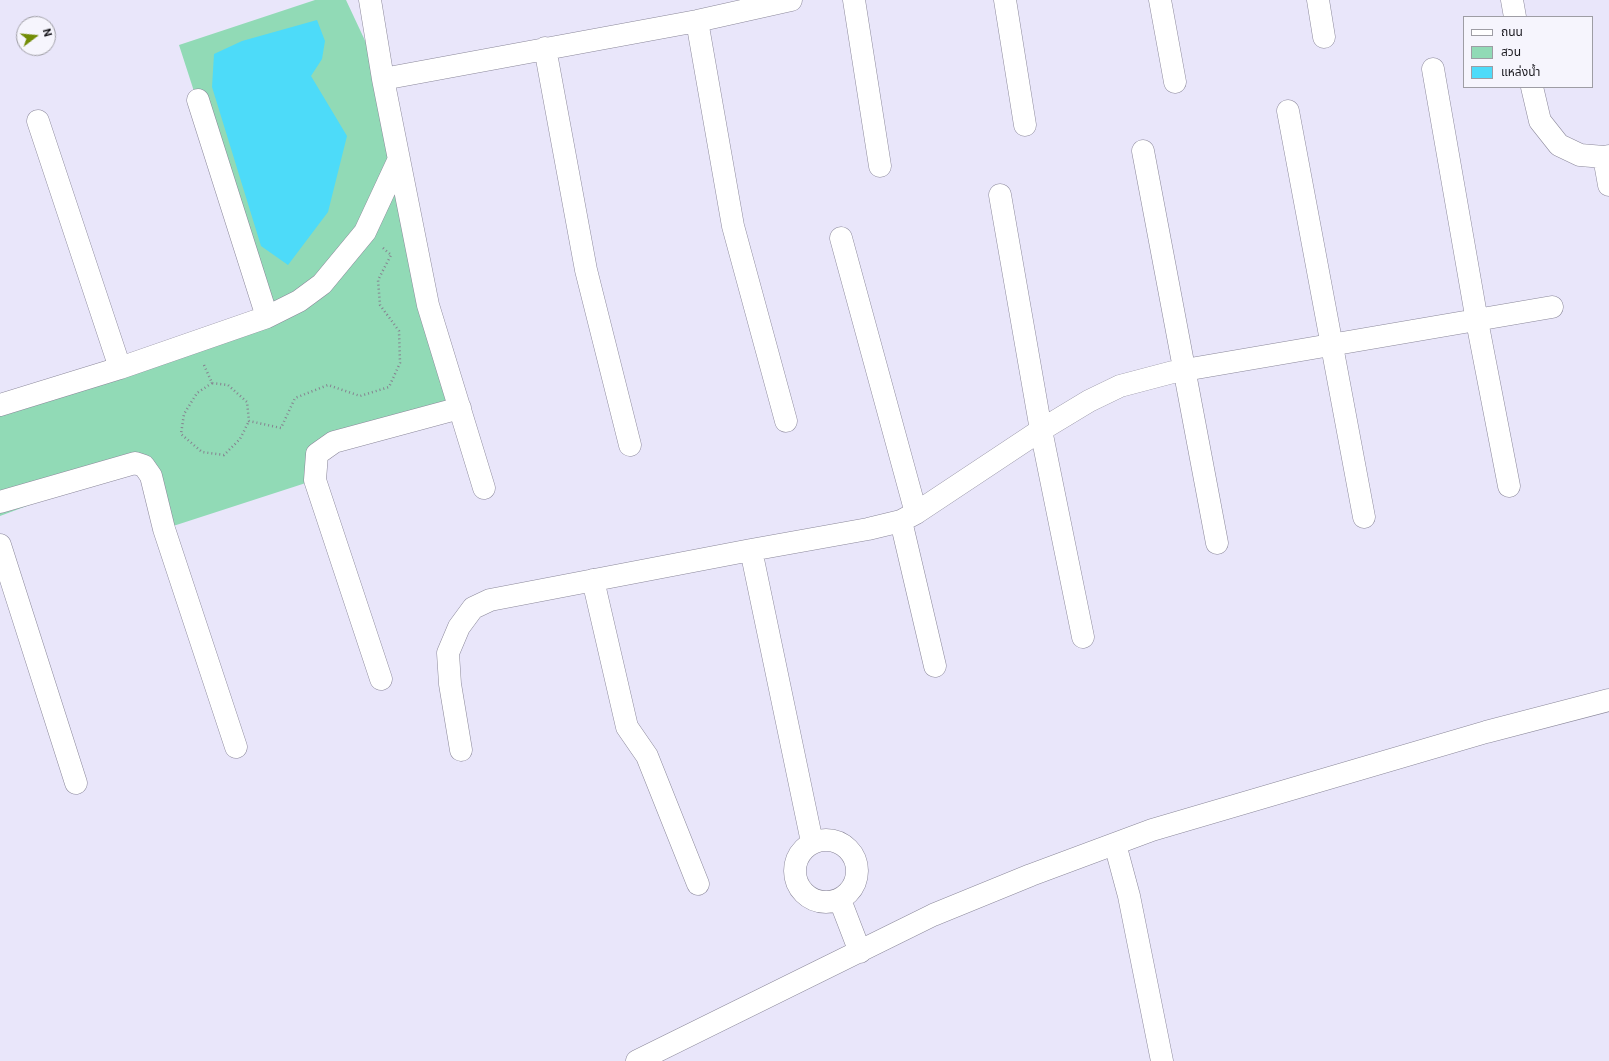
<!DOCTYPE html>
<html>
<head>
<meta charset="utf-8">
<style>
	body { margin:0 }
	#map { position:relative; width:1609px; height:1061px; overflow:hidden; background:#e9e6fa; font-family:Roboto,"Noto Sans Thai",sans-serif }
	canvas { display:block }
	.legend { position:absolute; left:1463px; top:16px; width:130px; height:72px; box-sizing:border-box; background:#f6f5fd; border:1px solid #9e9da4; margin:0; padding:5px 7px; list-style:none; font-size:12px; color:#19181e }
	.legend li { display:flex; align-items:center; gap:8px; height:20px }
	.legend b { width:20px; border:1px solid #9e9da4 }
	.north { position:absolute; left:16px; top:16px; width:40px; height:40px; box-sizing:border-box; background:#f6f5fd; border:1px solid #9e9da4; border-radius:50%; rotate:74deg; font-size:11px; font-weight:700; line-height:16px; text-align:center; color:#19181e }
	.north::after { content:''; display:block; margin:auto; width:14px; height:18px; background:#728c06; clip-path:polygon(50% 0,100% 100%,50% 72%,0 100%) }
</style>
</head>
<body>
<div id="map">
<canvas width="1609" height="1061"></canvas>
<ul class="legend">
<li><b style="height:5px;background:#fff"></b>ถนน</li>
<li><b style="height:11px;background:#91dab6"></b>สวน</li>
<li><b style="height:11px;background:#4ddbf9"></b>แหล่งน้ำ</li>
</ul>
<div class="north">N</div>
</div>
<script>
const context = document.querySelector('canvas').getContext('2d');
context.lineJoin = 'round';
function paint(path, color) {
  context.fillStyle = color;
  context.fill(path, 'evenodd');
}
function shape(rows) {
  const path = new Path2D();
  for (const r of rows) {
    if (r.length === 3) {
      path.moveTo(r[0] + r[2], r[1]);
      path.arc(r[0], r[1], r[2], 0, 2 * Math.PI);
      continue;
    }
    path.moveTo(r[0], r[1]);
    for (let i = 2; i < r.length; i += 2) path.lineTo(r[i], r[i + 1]);
  }
  return path;
}
function trace(path, color, width, dash) {
  context.strokeStyle = color;
  context.lineWidth = width;
  context.lineCap = dash ? 'butt' : 'round';
  context.setLineDash(dash || []);
  context.stroke(path);
}
const green = shape([
	[315,0,346,0,383,79,460,408,306,454,315,480,164,529,142,463,0,516,0,405,267,317,179,45]
]);
const water = shape([
	[317,20,325,41,322,59,311,76,347,136,328,212,288,265,261,246,212,87,214,54,242,41]
]);
const path = shape([
	[383,248,391,255],
	[204,365,212,383,228,385,247,402,249,421,281,428,295,398,328,385,360,396,389,387,400,363,399,331,380,305,378,280,391,255],
	[212,383,197,393,184,414,181,434,202,452,224,455,240,439,249,421]
]);
const minor = shape([
	[370,0,383,79,428,305,484,488],
	[854,0,880,166],
	[1005,0,1025,125],
	[1160,0,1175,82],
	[1318,0,1324,37],
	[1512,0,1515,17],
	[697,21,733,226,786,421],
	[545,48,586,270,630,445],
	[1433,69,1477,321,1509,486],
	[383,79,697,21,791,0],
	[1532,87,1540,121,1559,145,1580,155,1604,157,1609,156],
	[198,100,267,317],
	[1288,111,1364,517],
	[38,121,120,368],
	[1143,151,1217,543],
	[1604,157,1609,185],
	[1000,195,1041,430,1083,637],
	[841,238,916,513],
	[0,405,120,368,267,317,299,301,322,284,365,232,399,159],
	[0,502,135,463,144,466,151,476,164,529,236,747],
	[901,521,935,666],
	[0,545,76,783],
	[751,550,868,529,901,521,916,513,1041,430,1089,401,1120,386,1173,372,1552,307],
	[593,580,627,727,647,756,698,884],
	[381,679,315,480,317,454,334,442,460,408],
	[461,750,450,684,448,653,459,627,473,608,490,600,751,550,812,842],
	[826,871,31],
	[1115,844,1129,896,1162,1061],
	[840,900,860,952],
	[637,1061,933,915,1031,875,1152,830,1486,732,1609,700]
]);
paint(green, '#91dab6');
paint(water, '#4ddbf9');
trace(minor, '#8b889a', 23);
trace(path, '#858390', 2.5, [1, 3]);
trace(minor, '#fff', 22);
</script>
</body>
</html>
